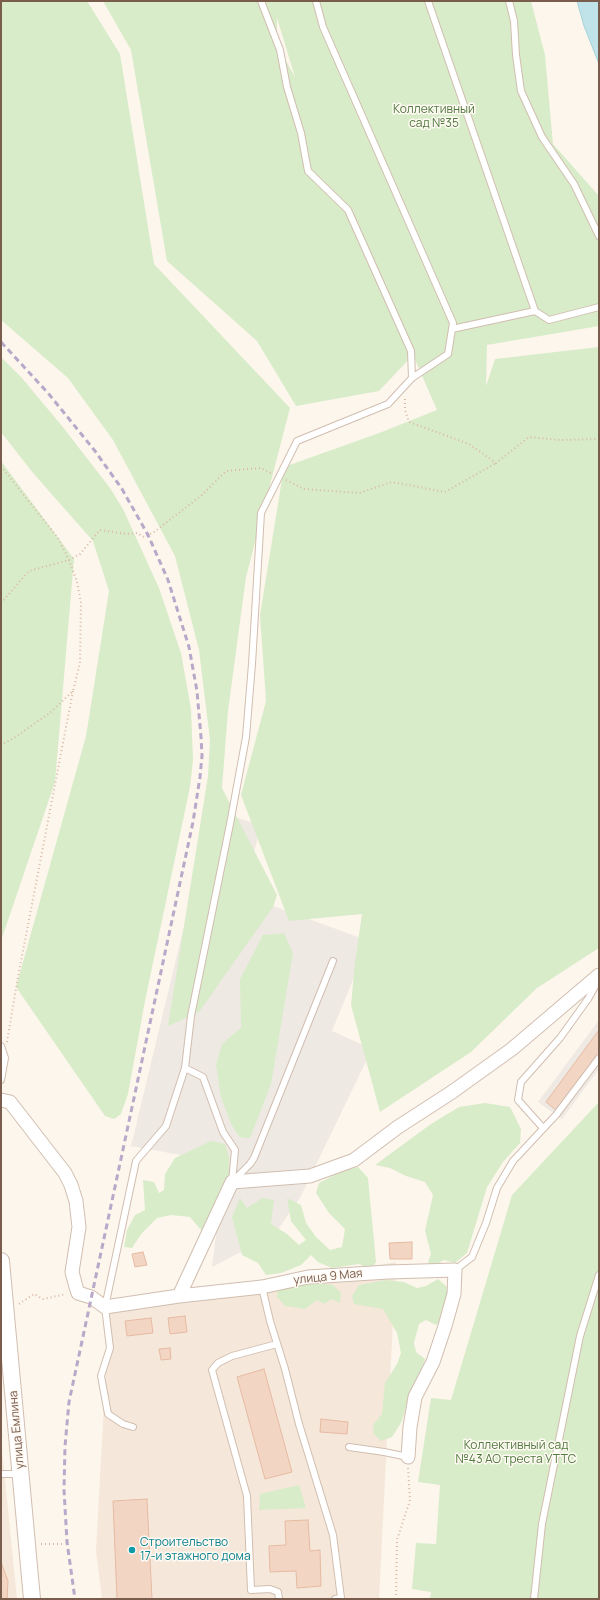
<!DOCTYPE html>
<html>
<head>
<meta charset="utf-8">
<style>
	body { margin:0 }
	#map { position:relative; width:600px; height:1600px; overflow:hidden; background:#fdf6ec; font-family:Manrope,sans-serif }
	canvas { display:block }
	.frame { position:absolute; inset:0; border:2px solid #7a5c4d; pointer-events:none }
</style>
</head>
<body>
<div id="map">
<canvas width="600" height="1600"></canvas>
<div class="frame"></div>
</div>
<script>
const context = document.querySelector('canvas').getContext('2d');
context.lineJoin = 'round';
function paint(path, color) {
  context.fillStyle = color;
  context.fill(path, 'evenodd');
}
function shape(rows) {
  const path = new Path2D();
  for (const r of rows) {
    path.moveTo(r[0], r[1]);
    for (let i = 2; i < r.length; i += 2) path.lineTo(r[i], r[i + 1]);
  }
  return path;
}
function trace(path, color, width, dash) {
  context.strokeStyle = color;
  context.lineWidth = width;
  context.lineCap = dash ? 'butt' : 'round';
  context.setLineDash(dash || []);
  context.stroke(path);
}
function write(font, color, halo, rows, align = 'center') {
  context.font = font + ' Manrope,sans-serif';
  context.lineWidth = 3;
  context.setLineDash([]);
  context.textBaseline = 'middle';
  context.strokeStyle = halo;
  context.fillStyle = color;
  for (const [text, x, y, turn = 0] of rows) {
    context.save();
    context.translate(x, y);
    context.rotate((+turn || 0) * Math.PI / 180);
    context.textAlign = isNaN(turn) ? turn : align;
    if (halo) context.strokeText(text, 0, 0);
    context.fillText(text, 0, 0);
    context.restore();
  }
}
const residential = shape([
	[396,1262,379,1599,102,1599,96,1551,109,1313],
	[1,1440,17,1599,1,1599]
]);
const industrial = shape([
	[212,810,261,825,243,895,369,941,332,1031,372,1049,300,1198,274,1235,212,1267,225,1163,131,1146],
	[599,1020,599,1069,562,1119,538,1102]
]);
const green = shape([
	[1,1,87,1,120,54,154,264,290,408,246,577,228,711,222,788,277,895,273,907,199,1012,168,1026,208,776,210,740,199,650,175,556,113,440,68,378,1,320],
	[103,1,531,1,545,55,553,144,599,196,599,326,487,345,486,386,495,359,599,347,599,948,537,988,471,1052,380,1112,351,1005,355,962,362,914,289,921,241,795,266,701,260,615,284,467,382,432,437,410,413,355,379,391,296,406,257,341,167,261,131,50],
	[277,18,295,77,280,50,277,38],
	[1,357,21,377,62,426,110,488,123,509,159,588,181,653,191,709,193,760,190,787,145,1001,128,1094,121,1114,114,1119,105,1116,16,987,86,736,109,591,93,541,33,473,1,432],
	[1,461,74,559,55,782,1,941],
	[284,933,293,953,271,1084,250,1138,246,1138,240,1137,231,1124,221,1097,216,1065,222,1044,241,1028,240,979,263,935],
	[599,1102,599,1599,430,1599,431,1592,412,1589,416,1543,436,1544,440,1485,418,1482,431,1398,451,1400,512,1195],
	[485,1103,510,1107,521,1129,520,1143,503,1162,487,1187,467,1253,455,1263,444,1260,432,1267,428,1262,431,1254,425,1231,433,1195,425,1182,406,1176,390,1168,375,1165,431,1124,459,1107],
	[211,1141,225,1144,229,1157,229,1180,206,1221,206,1224,201,1230,190,1217,171,1215,157,1218,142,1233,132,1248,124,1247,127,1230,135,1215,145,1210,143,1180,154,1182,159,1193,164,1190,165,1174,175,1158],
	[358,1167,368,1178,376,1262,371,1269,359,1264,332,1268,318,1262,311,1255,301,1265,281,1273,266,1275,258,1263,242,1255,232,1217,240,1198,247,1208,262,1198,274,1200,271,1224,287,1234,299,1245,306,1240,291,1221,287,1198,301,1205,306,1223,316,1237,330,1250,342,1247,345,1229,329,1213,316,1193,319,1183,342,1171],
	[438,1279,447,1287,448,1300,442,1320,436,1325,426,1320,419,1324,414,1343,416,1352,425,1359,421,1375,408,1399,402,1421,392,1437,381,1441,374,1434,373,1425,382,1414,385,1383,397,1364,401,1353,397,1333,383,1309,354,1304,352,1296,359,1285,385,1280,404,1282,417,1288,426,1286],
	[311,1282,333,1285,341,1293,340,1303,331,1299,325,1304,317,1300,305,1309,285,1306,277,1297,277,1289],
	[299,1485,306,1508,259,1510,260,1494]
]);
const water = shape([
	[577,1,599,1,599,64,584,26,577,1]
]);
const building = shape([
	[599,1030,599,1053,556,1110,546,1102,599,1030],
	[412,1242,412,1259,390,1259,389,1243,412,1242],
	[143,1252,147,1265,135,1267,132,1254,143,1252],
	[185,1316,187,1332,170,1334,168,1318,185,1316],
	[151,1318,153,1333,127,1336,125,1321,151,1318],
	[170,1348,171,1359,161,1360,159,1349,170,1348],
	[264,1369,292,1472,265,1479,237,1377,264,1369],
	[321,1419,348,1422,347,1434,320,1432,321,1419],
	[147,1499,152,1599,117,1599,113,1501,147,1499],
	[308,1520,310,1551,320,1550,321,1586,297,1588,296,1571,270,1572,269,1546,286,1545,285,1521,308,1520],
	[1,1562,8,1581,7,1599,1,1599,1,1562]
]);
const path = shape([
	[405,399,405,410,409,422,469,444,496,463,529,437,560,440,599,439],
	[1,466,58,538,69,560,77,582,81,603,80,663,73,691,51,712,14,738,1,745],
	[286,480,304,489,359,493,392,482,445,492,496,463],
	[1,603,29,571,69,560,80,554,100,530,126,534,137,533,144,537,154,532,202,495,226,471,261,468,271,473],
	[7,1042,18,977,73,691],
	[19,1304,34,1294,43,1299,66,1294],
	[41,1544,62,1544],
	[396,1599,397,1540,410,1500,408,1468]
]);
const service = shape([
	[261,1,280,50,287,87,301,133,308,171,348,210,411,351,412,378],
	[428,1,535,311,549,320,599,307],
	[509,1,514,21,516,55,521,91,542,137,574,184,599,236],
	[452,329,535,311],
	[1,1046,5,1058,1,1080],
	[185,1068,203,1077,223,1132,235,1150,232,1182],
	[543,1128,518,1100,521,1082,560,1038,588,999,598,981],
	[233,1181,250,1164,254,1158,333,961],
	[455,1270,472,1257,486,1223,497,1188,513,1161,556,1115,599,1058],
	[262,1287,270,1321,285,1369,299,1424,333,1535,341,1598,335,1599],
	[277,1344,232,1356,218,1363,212,1370,247,1496,251,1590,270,1589,278,1592,279,1599],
	[133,1427,123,1424,108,1414,101,1376,110,1348,105,1307,136,1161,166,1126,185,1068,191,1016,230,824,246,737,252,664,261,513,297,441,388,404,412,378,448,354,453,323,323,27,316,1],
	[349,1447,384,1452,408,1457],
	[1,1474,19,1474],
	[534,1599,542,1524,580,1336,599,1275]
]);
const minor = shape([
	[1,1100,10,1102,65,1173,71,1185,76,1201,79,1227,72,1272,76,1287,78,1293,91,1297,105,1307,179,1296,262,1287,308,1277,388,1272,455,1270,454,1294,445,1326,433,1362,415,1397,410,1427,408,1457],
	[179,1296,232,1182,310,1176,354,1160,398,1127,452,1092,512,1049,599,975]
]);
const tertiary = shape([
	[1,1261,32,1599]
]);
const rail = shape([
	[1,342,48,393,95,451,122,489,148,535,168,580,189,647,197,691,201,737,202,756,200,777,193,822,69,1402,65,1446,64,1490,67,1542,75,1599]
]);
const markers = [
	[132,1550,4,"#0f9aa8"]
];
const parkNames = [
	["Коллективный",434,110],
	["сад №35",434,124],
	["Коллективный сад",516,1446],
	["№43 АО треста УТТС",516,1460]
];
const streetNames = [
	["улица 9 Мая",328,1277,-6],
	["улица Емлина",17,1430,-95]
];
const cultureNames = [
	["Строительство",140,1543],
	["17-и этажного дома",140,1557]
];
paint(residential, '#f5e8da');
paint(industrial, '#efe9e4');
paint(green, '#d8ecc9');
paint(water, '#bfe3e8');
trace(water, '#a5d3da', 1);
paint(building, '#f3d5c3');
trace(building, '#e6bba3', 1);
trace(service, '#d1beb0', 8);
trace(minor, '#d1beb0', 15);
trace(tertiary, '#d1beb0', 18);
trace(path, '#d9b8a5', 2, [1, 3]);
trace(service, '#fff', 6);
trace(minor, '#fff', 13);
trace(tertiary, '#fff', 16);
trace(rail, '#b9a8c9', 3, [6, 4]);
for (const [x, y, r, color] of markers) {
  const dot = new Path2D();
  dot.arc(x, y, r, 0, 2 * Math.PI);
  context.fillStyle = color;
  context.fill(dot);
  trace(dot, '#fffaf3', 1.5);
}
write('12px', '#537a41', '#fffaf3', parkNames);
write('12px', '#7a5c4d', '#fffaf3', streetNames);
write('12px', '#0d838f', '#fffaf3', cultureNames, 'left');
</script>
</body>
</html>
